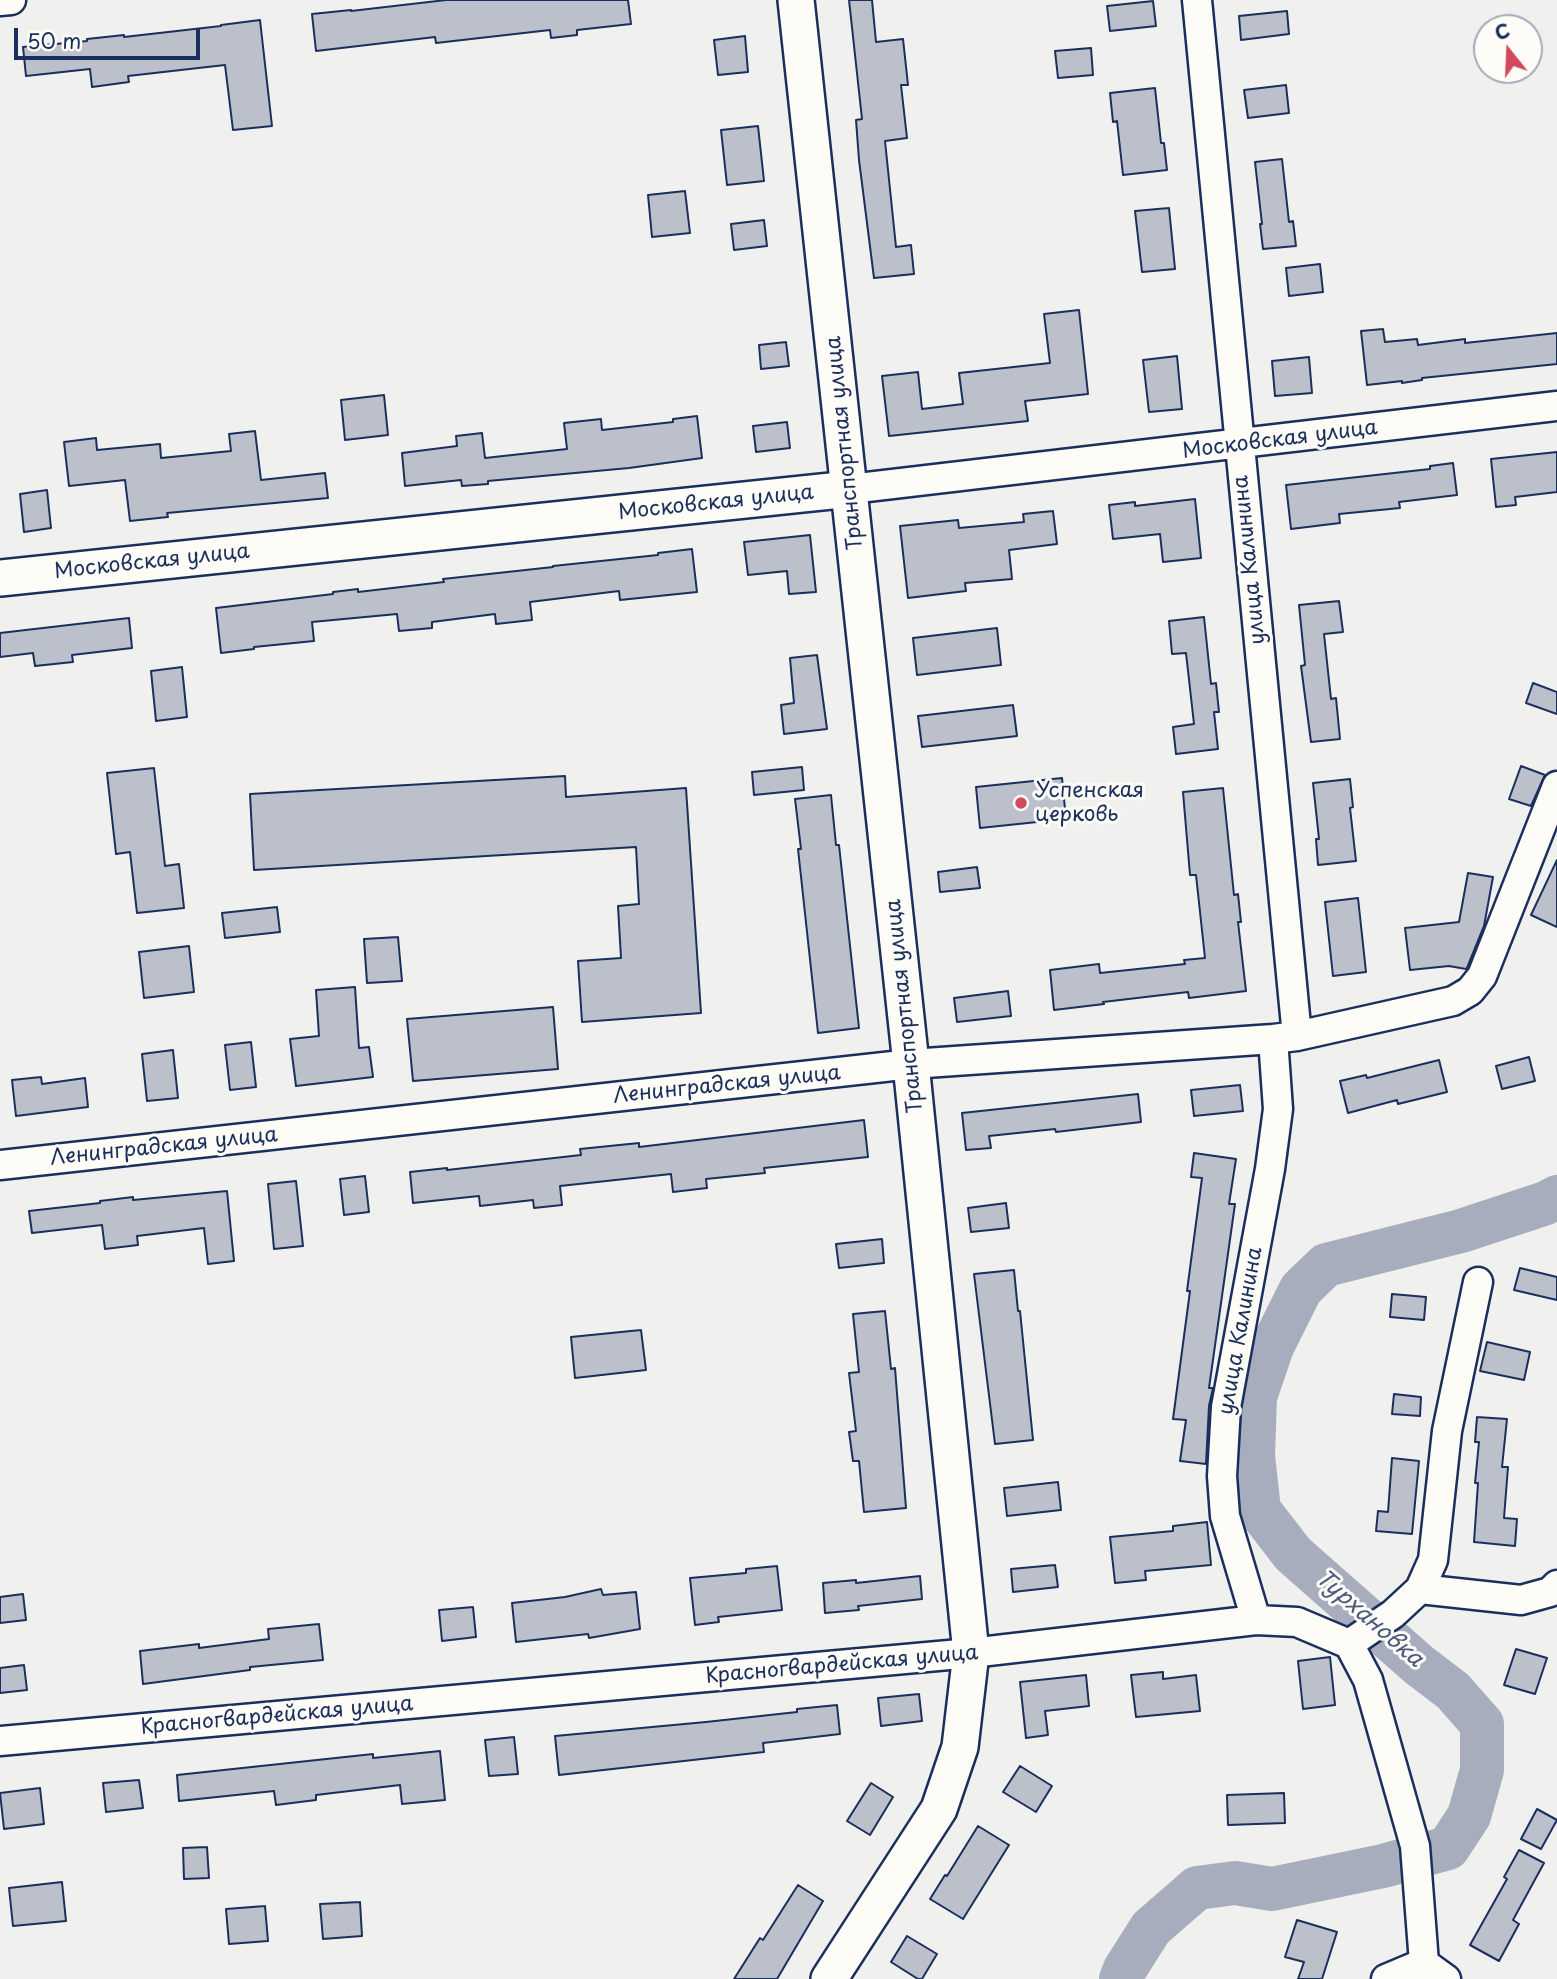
<!DOCTYPE html>
<html>
<head>
<meta charset="utf-8">
<style>
	body { margin:0 }
	#map { position:relative; width:1557px; height:1979px; overflow:hidden; background:#f0f0ee; font-family:"Playpen Sans",sans-serif }
	canvas { display:block }
	.north { position:absolute; left:1473px; top:14px; width:70px; height:70px; box-sizing:border-box; background:#fdfcf7; border:2px solid #a3aaba; border-radius:50%; rotate:342deg; font-size:19px; font-weight:700; line-height:28px; text-align:center; color:#1b2f5e }
	.north::after { content:''; display:block; margin:auto; width:24px; height:32px; background:#d1495b; clip-path:polygon(50% 0,100% 100%,50% 72%,0 100%) }
	.scale { position:absolute; left:14px; top:28px; width:186px; height:32px; box-sizing:border-box; border:4px solid #1b2f5e; border-top:0; padding-left:9px; font-size:21px; line-height:24px; white-space:nowrap; color:#1b2f5e; -webkit-text-stroke:5px #fdfcf7; paint-order:stroke }
</style>
</head>
<body>
<div id="map">
<canvas width="1557" height="1979"></canvas>
<div class="north">С</div>
<div class="scale">50 m</div>
</div>
<script>
const context = document.querySelector('canvas').getContext('2d');
context.lineJoin = 'round';
function shape(rows) {
  const path = new Path2D();
  for (const r of rows) {
    path.moveTo(r[0], r[1]);
    for (let i = 2; i < r.length; i += 2) path.lineTo(r[i], r[i + 1]);
  }
  return path;
}
function trace(path, color, width, dash) {
  context.strokeStyle = color;
  context.lineWidth = width;
  context.lineCap = dash ? 'butt' : 'round';
  context.setLineDash(dash || []);
  context.stroke(path);
}
function paint(path, color) {
  context.fillStyle = color;
  context.fill(path, 'evenodd');
}
function write(font, color, halo, rows, align = 'center') {
  context.font = font + ' "Playpen Sans",sans-serif';
  context.lineWidth = 6;
  context.setLineDash([]);
  context.textBaseline = 'middle';
  context.strokeStyle = halo;
  context.fillStyle = color;
  for (const [text, x, y, turn = 0] of rows) {
    context.save();
    context.translate(x, y);
    context.rotate((+turn || 0) * Math.PI / 180);
    context.textAlign = isNaN(turn) ? turn : align;
    if (halo) context.strokeText(text, 0, 0);
    context.fillText(text, 0, 0);
    context.restore();
  }
}
const river = shape([
	[1121,1979,1125,1969,1151,1928,1197,1888,1235,1883,1272,1889,1383,1866,1448,1848,1469,1816,1482,1770,1482,1724,1453,1691,1419,1665,1293,1554,1259,1510,1253,1456,1255,1397,1272,1347,1301,1289,1326,1265,1461,1231,1546,1203,1557,1197]
]);
const building = shape([
	[446,0,628,0,631,24,577,30,577,35,551,38,550,30,436,43,435,37,316,51,312,14,351,10,351,11,446,0],
	[849,0,872,0,876,42,903,39,908,85,901,85,907,138,885,141,896,247,911,245,914,274,874,278,859,160,856,120,862,119,849,0],
	[1153,1,1156,26,1110,31,1107,6,1153,1],
	[1287,11,1289,34,1241,40,1239,16,1287,11],
	[260,20,272,126,233,130,225,65,128,76,129,82,92,87,90,69,26,76,23,47,87,41,87,39,124,35,124,37,221,26,221,25,260,20],
	[745,36,748,72,718,75,714,40,745,36],
	[1091,48,1093,75,1058,78,1055,51,1091,48],
	[1286,85,1289,113,1248,118,1244,90,1286,85],
	[1155,88,1161,143,1164,143,1167,170,1123,175,1117,121,1113,122,1110,93,1155,88],
	[758,126,764,181,727,185,721,130,758,126],
	[1282,159,1289,222,1293,221,1296,246,1263,249,1260,224,1262,224,1255,162,1282,159],
	[685,191,690,233,652,237,648,195,685,191],
	[1169,208,1175,269,1142,272,1135,211,1169,208],
	[764,220,767,246,734,250,731,224,764,220],
	[1320,264,1323,292,1289,296,1286,268,1320,264],
	[1079,310,1088,394,1025,401,1028,421,889,436,882,376,918,372,922,409,963,404,959,373,1050,363,1044,314,1079,310],
	[1383,329,1385,342,1417,339,1418,345,1465,339,1465,343,1557,333,1557,364,1422,378,1422,380,1402,383,1402,381,1367,385,1361,331,1383,329],
	[786,342,789,366,761,369,759,345,786,342],
	[1177,356,1182,409,1149,412,1143,360,1177,356],
	[1309,357,1312,393,1275,396,1272,361,1309,357],
	[384,395,388,435,345,440,341,400,384,395],
	[697,416,702,458,629,468,488,481,488,484,462,486,461,480,405,486,402,453,457,446,456,436,482,433,485,458,567,449,564,423,601,419,602,430,673,422,673,419,697,416],
	[787,422,790,448,756,452,753,426,787,422],
	[255,431,261,480,325,473,328,498,167,513,168,517,130,521,125,480,69,486,64,442,96,438,97,450,160,444,161,458,231,451,229,434,255,431],
	[1557,452,1557,492,1515,497,1516,505,1496,507,1491,459,1557,452],
	[1453,463,1457,495,1399,502,1400,508,1339,514,1340,523,1291,529,1286,485,1430,469,1430,466,1453,463],
	[47,490,51,528,24,532,20,494,47,490],
	[1195,499,1201,558,1163,562,1160,534,1113,539,1109,505,1135,502,1135,506,1195,499],
	[1053,511,1057,544,1009,550,1012,579,965,583,966,591,908,598,900,526,958,520,959,528,1024,522,1023,514,1053,511],
	[810,535,816,592,789,594,787,571,748,575,744,542,810,535],
	[692,549,697,592,620,600,619,591,530,602,532,620,496,624,495,614,432,622,432,628,399,631,397,614,312,622,314,641,254,647,254,649,221,653,216,608,333,594,333,592,358,589,358,592,444,582,443,579,553,567,553,566,658,555,658,553,692,549],
	[1339,601,1343,632,1324,634,1331,699,1336,698,1340,739,1311,742,1301,666,1305,665,1299,605,1339,601],
	[1204,617,1211,684,1216,683,1219,712,1214,712,1218,749,1176,754,1173,727,1194,724,1186,653,1172,654,1169,621,1204,617],
	[129,618,132,648,72,655,73,662,35,666,33,653,0,657,0,633,129,618],
	[997,628,1001,665,917,675,913,638,997,628],
	[817,655,827,729,784,734,781,705,794,703,790,658,817,655],
	[182,667,187,717,156,721,151,671,182,667],
	[1533,683,1557,692,1557,714,1526,703,1533,683],
	[1013,705,1017,736,922,747,918,716,1013,705],
	[1521,766,1545,775,1531,806,1509,799,1521,766],
	[802,767,804,790,754,795,752,772,802,767],
	[154,768,165,866,179,864,184,908,137,913,130,852,116,854,107,773,154,768],
	[565,776,566,797,686,788,701,1013,582,1022,578,961,621,958,618,906,639,904,636,847,254,870,250,794,565,776],
	[1062,778,1066,819,980,828,976,787,1062,778],
	[1350,779,1353,807,1350,808,1356,861,1318,865,1316,839,1319,839,1313,783,1350,779],
	[1223,788,1234,895,1238,894,1241,922,1238,922,1246,991,1189,998,1188,992,1103,1002,1104,1004,1054,1010,1050,970,1099,964,1100,973,1185,964,1184,960,1205,958,1196,875,1190,875,1183,792,1223,788],
	[831,795,836,845,839,845,859,1028,818,1033,798,849,801,849,795,799,831,795],
	[1557,860,1557,927,1531,915,1557,860],
	[977,867,980,888,940,892,938,872,977,867],
	[1468,873,1493,877,1484,926,1467,968,1466,969,1449,966,1410,970,1405,928,1459,922,1468,873],
	[1358,898,1366,972,1333,976,1325,902,1358,898],
	[277,907,280,932,225,938,222,913,277,907],
	[398,937,402,981,367,983,364,939,398,937],
	[189,946,194,992,144,998,139,952,189,946],
	[355,987,359,1048,369,1047,373,1077,296,1086,290,1039,319,1036,316,990,355,987],
	[1008,991,1011,1016,957,1022,954,998,1008,991],
	[553,1007,558,1069,413,1081,407,1019,553,1007],
	[251,1042,256,1087,230,1090,225,1045,251,1042],
	[173,1050,178,1098,147,1101,142,1054,173,1050],
	[1529,1057,1535,1081,1502,1089,1496,1066,1529,1057],
	[1439,1060,1447,1092,1398,1104,1397,1100,1348,1113,1340,1081,1366,1075,1367,1078,1439,1060],
	[41,1077,42,1084,85,1078,88,1107,16,1116,12,1080,41,1077],
	[1240,1085,1243,1111,1194,1116,1191,1090,1240,1085],
	[1138,1094,1141,1122,1056,1132,1055,1129,989,1136,991,1148,966,1150,962,1113,1138,1094],
	[864,1120,868,1157,764,1168,765,1173,706,1179,707,1188,673,1192,671,1174,560,1186,562,1205,534,1208,533,1200,480,1206,479,1196,413,1203,410,1172,447,1168,447,1170,581,1155,580,1149,639,1143,639,1147,864,1120],
	[1194,1153,1236,1159,1229,1204,1235,1204,1209,1388,1213,1388,1209,1406,1206,1464,1180,1461,1186,1420,1173,1419,1190,1291,1187,1291,1202,1178,1191,1177,1194,1153],
	[365,1176,369,1212,344,1215,340,1179,365,1176],
	[296,1181,303,1246,274,1249,268,1184,296,1181],
	[227,1191,234,1261,208,1264,204,1228,137,1236,138,1245,105,1249,102,1225,32,1233,29,1211,100,1203,100,1201,133,1197,133,1200,227,1191],
	[1006,1203,1009,1228,971,1232,968,1208,1006,1203],
	[882,1239,884,1263,839,1268,836,1244,882,1239],
	[1520,1268,1557,1277,1557,1300,1514,1290,1520,1268],
	[1014,1270,1018,1311,1020,1311,1033,1440,995,1444,974,1274,1014,1270],
	[1392,1294,1426,1297,1424,1320,1390,1317,1392,1294],
	[885,1311,891,1369,895,1368,906,1508,864,1512,859,1461,853,1461,849,1432,856,1431,849,1373,859,1372,853,1314,885,1311],
	[641,1330,646,1370,575,1378,571,1337,641,1330],
	[1487,1342,1530,1352,1524,1380,1480,1371,1487,1342],
	[1394,1394,1421,1397,1420,1416,1392,1414,1394,1394],
	[1477,1417,1507,1419,1502,1467,1508,1467,1504,1518,1517,1519,1515,1546,1474,1542,1478,1483,1475,1483,1479,1442,1475,1442,1477,1417],
	[1392,1458,1419,1461,1412,1534,1376,1531,1378,1511,1388,1512,1392,1458],
	[1058,1482,1061,1510,1007,1516,1004,1488,1058,1482],
	[1207,1522,1211,1565,1145,1571,1146,1580,1115,1583,1110,1537,1173,1531,1173,1526,1207,1522],
	[1055,1565,1058,1587,1013,1592,1011,1569,1055,1565],
	[777,1566,782,1610,718,1617,719,1622,695,1625,690,1578,746,1573,746,1569,777,1566],
	[920,1576,922,1599,858,1606,859,1610,825,1613,823,1583,856,1580,856,1583,920,1576],
	[601,1589,603,1595,636,1592,640,1629,589,1638,588,1634,516,1642,512,1603,565,1597,601,1589],
	[23,1594,26,1620,0,1623,0,1597,23,1594],
	[473,1607,476,1637,442,1641,439,1610,473,1607],
	[319,1624,323,1660,250,1667,250,1670,143,1684,140,1651,199,1644,199,1648,269,1639,268,1629,319,1624],
	[1516,1649,1547,1658,1535,1694,1504,1685,1516,1649],
	[1330,1657,1335,1705,1303,1709,1298,1661,1330,1657],
	[24,1665,27,1690,0,1693,0,1668,24,1665],
	[1163,1672,1163,1679,1196,1675,1200,1711,1136,1717,1131,1675,1163,1672],
	[1086,1675,1089,1706,1045,1711,1048,1735,1026,1738,1020,1682,1086,1675],
	[919,1694,922,1721,881,1726,878,1698,919,1694],
	[837,1705,840,1734,763,1743,764,1752,559,1775,555,1736,706,1722,797,1712,797,1709,837,1705],
	[514,1737,518,1774,489,1776,485,1740,514,1737],
	[440,1751,445,1800,402,1804,400,1785,316,1795,316,1800,276,1805,274,1791,179,1801,177,1775,373,1754,373,1758,440,1751],
	[1020,1766,1052,1786,1036,1812,1003,1792,1020,1766],
	[139,1780,143,1808,106,1812,103,1783,139,1780],
	[871,1783,893,1797,870,1835,847,1821,871,1783],
	[40,1788,44,1824,4,1829,0,1793,40,1788],
	[1284,1793,1285,1823,1228,1825,1227,1795,1284,1793],
	[1537,1809,1557,1820,1541,1849,1521,1839,1537,1809],
	[978,1826,1009,1845,963,1919,930,1899,945,1875,947,1876,978,1826],
	[207,1847,209,1878,184,1879,183,1848,207,1847],
	[1519,1850,1544,1863,1513,1920,1519,1924,1499,1961,1470,1945,1507,1879,1504,1877,1519,1850],
	[62,1882,66,1921,13,1926,9,1888,62,1882],
	[798,1885,823,1901,777,1979,734,1979,760,1938,763,1940,798,1885],
	[360,1902,362,1936,323,1939,320,1904,360,1902],
	[265,1906,268,1941,229,1944,226,1909,265,1906],
	[1297,1920,1337,1932,1322,1979,1298,1979,1304,1962,1285,1957,1297,1920],
	[907,1936,937,1954,922,1979,918,1979,891,1962,907,1936]
]);
const minor = shape([
	[1197,0,1297,1036],
	[0,1,11,0],
	[850,489,1557,406],
	[0,1165,911,1064,1273,1039,1297,1036,1453,1001,1470,991,1482,976,1557,786],
	[1420,1589,1521,1600,1550,1592,1557,1585],
	[1256,1620,1225,1516,1222,1476,1226,1407,1270,1169,1278,1109,1273,1039],
	[1349,1644,1393,1614,1420,1589,1433,1560,1447,1431,1478,1282],
	[0,1741,971,1653,1256,1620,1297,1622,1349,1644,1368,1680,1415,1846,1424,1963],
	[1424,1963,1446,1979],
	[1386,1979,1424,1963]
]);
const major = shape([
	[796,0,911,1064,971,1653,960,1747,939,1809,829,1979],
	[0,578,850,489]
]);
const markers = [
	[1021,803,7,"#d1495b"]
];
const streetNames = [
	["Московская улица",1280,440,-7],
	["Транспортная улица",845,443,-96],
	["Московская улица",716,503,-6],
	["улица Калинина",1250,560,-96],
	["Московская улица",152,562,-6],
	["Транспортная улица",905,1006,-96],
	["Ленинградская улица",727,1085,-6],
	["Ленинградская улица",164,1147,-6],
	["улица Калинина",1241,1331,-80],
	["Красногвардейская улица",842,1665,-5],
	["Красногвардейская улица",277,1716,-5]
];
const poiNames = [
	["Успенская",1035,791],
	["церковь",1035,815]
];
const waterNames = [
	["Турхановка",1369,1619,41]
];
trace(river, '#a7adbd', 44);
paint(building, '#bbc0ca');
trace(building, '#1b2f5e', 2);
trace(minor, '#1b2f5e', 33);
trace(major, '#1b2f5e', 40);
trace(minor, '#fdfcf7', 28);
trace(major, '#fdfcf7', 35);
for (const [x, y, r, color] of markers) {
  const dot = new Path2D();
  dot.arc(x, y, r, 0, 2 * Math.PI);
  context.fillStyle = color;
  context.fill(dot);
  trace(dot, '#fdfcf7', 2.5);
}
write('21px', '#1b2f5e', '#fdfcf7', streetNames);
write('21px', '#1b2f5e', '#fdfcf7', poiNames, 'left');
write('italic 23px', '#4c5b7f', '#fdfcf7', waterNames);
</script>
</body>
</html>
